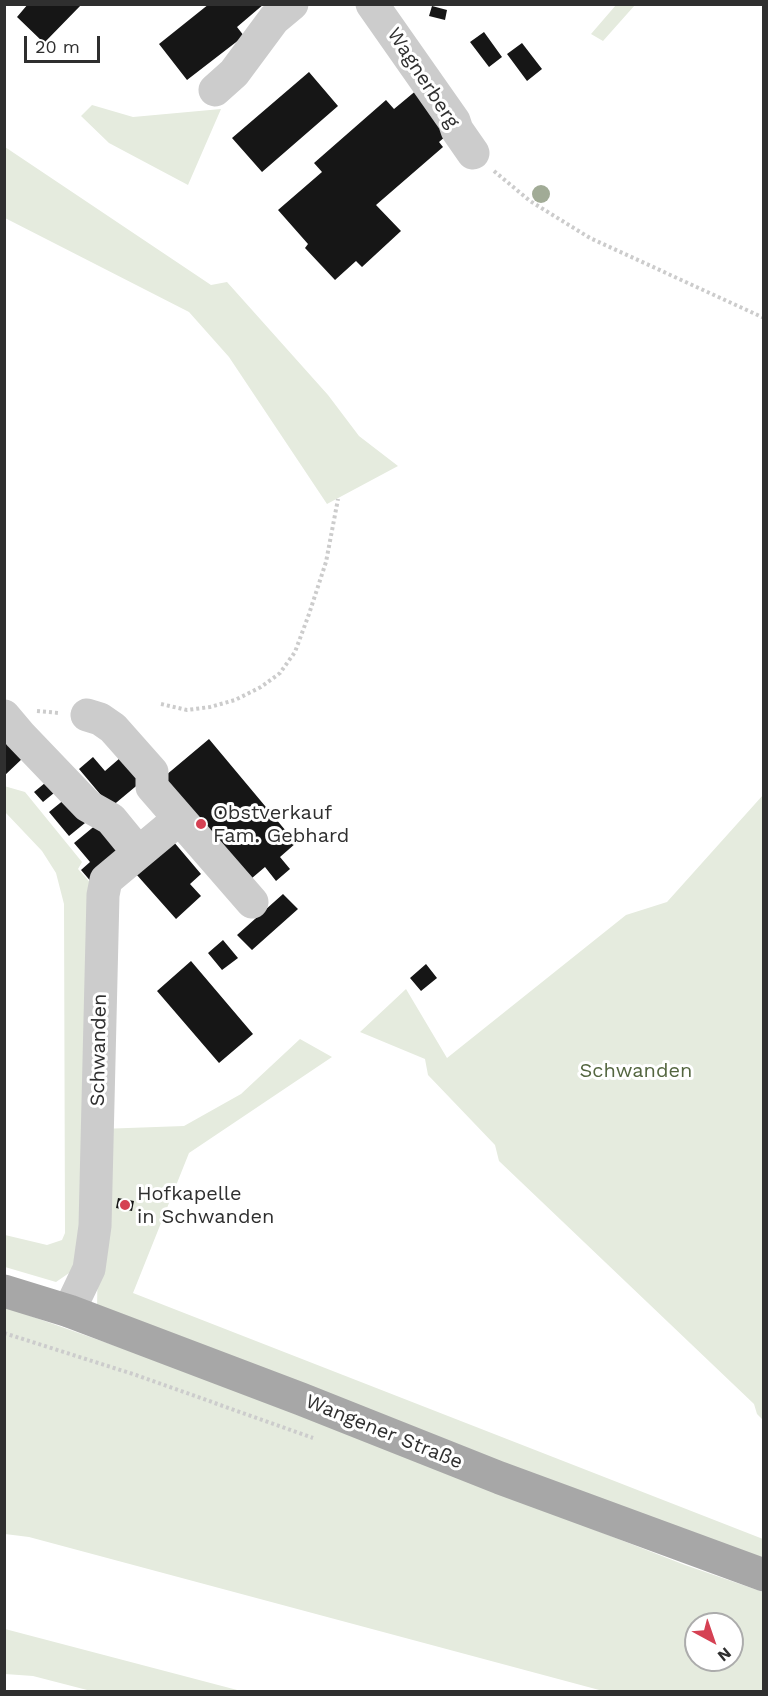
<!DOCTYPE html>
<html>
<head>
<meta charset="utf-8">
<style>
	body { margin:0 }
	#map { position:relative; width:768px; height:1696px; overflow:hidden; background:#fff; font-family:"Work Sans",sans-serif }
	canvas { display:block }
	.frame { position:absolute; inset:0; border:6px solid #2f2f2f; pointer-events:none }
	.north { position:absolute; left:684px; top:1612px; width:60px; height:60px; box-sizing:border-box; background:#fff; border:2px solid #acacac; border-radius:50%; rotate:140deg; font-size:16px; font-weight:700; line-height:24px; text-align:center; color:#2f2f2f }
	.north::after { content:''; display:block; margin:auto; width:21px; height:27px; background:#d54153; clip-path:polygon(50% 0,100% 100%,50% 72%,0 100%) }
	.scale { position:absolute; left:24px; top:36px; width:76px; height:27px; box-sizing:border-box; border:3px solid #2f2f2f; border-top:0; padding-left:8px; font-size:18px; line-height:21px; white-space:nowrap; color:#2f2f2f; -webkit-text-stroke:4px #fff; paint-order:stroke }
</style>
</head>
<body>
<div id="map">
<canvas width="768" height="1696"></canvas>
<div class="frame"></div>
<div class="north">N</div>
<div class="scale">20 m</div>
</div>
<script>
const context = document.querySelector('canvas').getContext('2d');
context.lineJoin = 'round';
function paint(path, color) {
  context.fillStyle = color;
  context.fill(path, 'evenodd');
}
function shape(rows) {
  const path = new Path2D();
  for (const r of rows) {
    path.moveTo(r[0], r[1]);
    for (let i = 2; i < r.length; i += 2) path.lineTo(r[i], r[i + 1]);
  }
  return path;
}
function trace(path, color, width, dash) {
  context.strokeStyle = color;
  context.lineWidth = width;
  context.lineCap = dash ? 'butt' : 'round';
  context.setLineDash(dash || []);
  context.stroke(path);
}
function write(font, color, halo, rows, align = 'center') {
  context.font = font + ' "Work Sans",sans-serif';
  context.lineWidth = 6;
  context.setLineDash([]);
  context.textBaseline = 'middle';
  context.strokeStyle = halo;
  context.fillStyle = color;
  for (const [text, x, y, turn = 0] of rows) {
    context.save();
    context.translate(x, y);
    context.rotate((+turn || 0) * Math.PI / 180);
    context.textAlign = isNaN(turn) ? turn : align;
    if (halo) context.strokeText(text, 0, 0);
    context.fillText(text, 0, 0);
    context.restore();
  }
}
const green = shape([
	[616,5,635,5,603,41,591,34],
	[92,105,133,117,221,109,188,185,109,143,81,116],
	[5,147,211,285,227,282,328,395,359,436,398,466,327,504,229,357,189,312,5,218],
	[4,786,25,792,82,862,78,869,96,889,91,1194,72,1271,56,1282,5,1267,5,1235,47,1245,62,1240,65,1233,64,904,56,873,42,851,5,812],
	[763,795,763,1420,757,1414,754,1404,499,1161,495,1145,428,1075,425,1059,360,1032,406,989,447,1058,626,915,667,902],
	[300,1039,332,1057,189,1153,133,1293,763,1539,763,1560,97,1310,100,1129,184,1126,241,1094],
	[5,1307,198,1375,685,1565,763,1592,763,1691,603,1691,29,1537,5,1534],
	[696,1624,732,1624,732,1660,696,1660],
	[5,1629,241,1691,91,1691,33,1676,5,1674]
]);
const building = shape([
	[28,4,82,4,44,43,17,17],
	[209,4,264,4,237,27,244,36,187,80,159,44],
	[432,6,447,10,445,20,429,16],
	[484,32,502,57,489,67,470,42],
	[522,43,542,69,527,81,507,54],
	[309,72,338,106,262,172,232,138],
	[418,89,454,129,439,142,443,147,376,205,401,231,362,267,356,261,335,280,305,248,308,244,278,210,322,172,314,163,386,100,394,109],
	[4,736,24,757,4,776],
	[209,739,296,843,280,857,290,869,276,881,265,867,245,884,159,781],
	[93,757,105,771,120,758,141,782,111,807,79,769],
	[45,783,54,793,43,802,34,792],
	[65,799,85,823,69,836,49,812],
	[97,824,125,857,93,884,81,870,90,862,74,843],
	[173,841,201,874,190,884,201,896,176,919,136,874],
	[283,894,298,909,252,950,237,935],
	[223,940,238,958,222,970,208,953],
	[191,961,253,1034,219,1063,157,991],
	[426,964,437,978,421,991,410,978],
	[118,1198,134,1201,132,1211,116,1208]
]);
const path = shape([
	[494,171,530,201,590,238,764,318],
	[161,704,187,710,210,707,235,700,261,687,280,673,295,652,309,614,326,562,338,499],
	[37,711,59,713],
	[4,1333,136,1375,313,1438]
]);
const minor = shape([
	[372,4,454,121,457,130,473,153],
	[215,90,234,73,274,19,292,4],
	[87,715,100,719,113,728,152,772,152,787,252,902],
	[4,716,20,735,88,806,111,819,138,852],
	[69,1311,89,1269,95,1226,103,895,106,880,179,819]
]);
const major = shape([
	[4,1291,69,1311,301,1399,500,1478,764,1575]
]);
const trees = [
	[541,194]
];
const markers = [
	[201,824,6,"#d54153"],
	[125,1205,6,"#d54153"]
];
const streetNames = [
	["Wagnerberg",423,78,57],
	["Schwanden",99,1050,-89],
	["Wangener Straße",384,1432,22]
];
const poiNames = [
	["Obstverkauf",213,813],
	["Fam. Gebhard",213,836],
	["Hofkapelle",137,1194],
	["in Schwanden",137,1217]
];
const parkNames = [
	["Schwanden",636,1071]
];
paint(green, '#e5ebde');
paint(building, '#161616');
trace(path, '#ccc', 4, [3, 3]);
trace(minor, '#ccc', 33);
trace(major, '#a7a7a7', 33);
context.fillStyle = '#a1ab96';
for (const [x, y] of trees) {
  context.beginPath();
  context.arc(x, y, 9, 0, 2 * Math.PI);
  context.fill();
}
for (const [x, y, r, color] of markers) {
  const dot = new Path2D();
  dot.arc(x, y, r, 0, 2 * Math.PI);
  context.fillStyle = color;
  context.fill(dot);
  trace(dot, '#fff', 2);
}
write('20px', '#2f2f2f', '#fff', streetNames);
write('20px', '#2f2f2f', '#fff', poiNames, 'left');
write('20px', '#546640', '#fff', parkNames);
</script>
</body>
</html>
